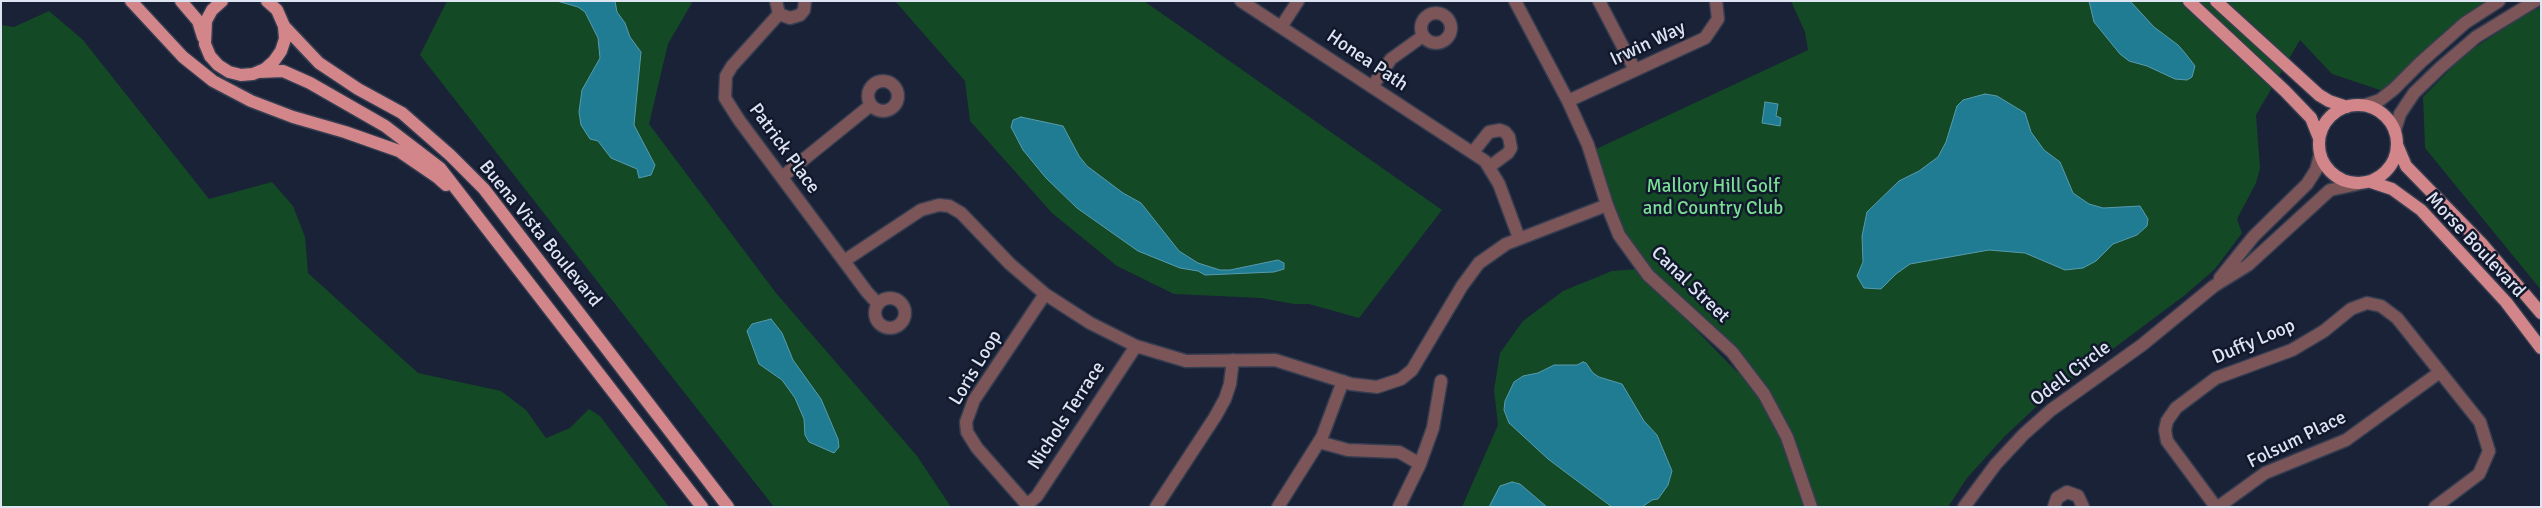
<!DOCTYPE html>
<html>
<head>
<meta charset="utf-8">
<style>
	body { margin:0 }
	#map { position:relative; width:2542px; height:508px; overflow:hidden; background:#1a2237; font-family:Signika,sans-serif }
	canvas { display:block }
	.frame { position:absolute; inset:0; border:2px solid #dee4f2; pointer-events:none }
</style>
</head>
<body>
<div id="map">
<canvas width="2542" height="508"></canvas>
<div class="frame"></div>
</div>
<script>
const context = document.querySelector('canvas').getContext('2d');
context.lineJoin = 'round';
function paint(path, color) {
  context.fillStyle = color;
  context.fill(path, 'evenodd');
}
function shape(rows) {
  const path = new Path2D();
  for (const r of rows) {
    if (r.length === 3) {
      path.moveTo(r[0] + r[2], r[1]);
      path.arc(r[0], r[1], r[2], 0, 2 * Math.PI);
      continue;
    }
    path.moveTo(r[0], r[1]);
    for (let i = 2; i < r.length; i += 2) path.lineTo(r[i], r[i + 1]);
  }
  return path;
}
function trace(path, color, width, dash) {
  context.strokeStyle = color;
  context.lineWidth = width;
  context.lineCap = dash ? 'butt' : 'round';
  context.setLineDash(dash || []);
  context.stroke(path);
}
function write(font, color, halo, rows, align = 'center') {
  context.font = font + ' Signika,sans-serif';
  context.lineWidth = 5;
  context.setLineDash([]);
  context.textBaseline = 'middle';
  context.strokeStyle = halo;
  context.fillStyle = color;
  for (const [text, x, y, turn = 0] of rows) {
    context.save();
    context.translate(x, y);
    context.rotate((+turn || 0) * Math.PI / 180);
    context.textAlign = isNaN(turn) ? turn : align;
    if (halo) context.strokeText(text, 0, 0);
    context.fillText(text, 0, 0);
    context.restore();
  }
}
const green = shape([
	[447,1,693,1,668,44,649,124,776,293,917,456,951,507,774,507,420,55],
	[895,1,1144,1,1442,210,1359,318,1309,304,1294,304,1261,298,1174,294,1117,266,1052,213,970,121,965,81],
	[1791,1,2488,1,2383,91,2332,74,2300,40,2256,115,2260,168,2256,183,2237,219,2242,233,2215,269,2185,295,2038,405,2004,437,1967,478,1948,507,1462,507,1498,425,1494,390,1500,353,1523,321,1563,291,1612,271,1637,269,1737,372,1749,367,1652,272,1624,233,1617,218,1594,150,1808,50,1805,32],
	[2541,7,2541,290,2425,148,2423,97,2464,55,2521,17],
	[49,11,83,40,209,199,272,182,293,206,305,237,308,273,418,373,501,391,526,410,546,438,570,428,589,409,600,416,669,507,1,507,1,25,14,27]
]);
const water = shape([
	[557,1,615,1,617,12,625,23,630,37,641,52,634,125,655,165,651,175,639,178,637,169,611,158,598,141,590,139,581,125,579,112,582,90,600,58,598,38,585,12,578,7,557,1],
	[2089,1,2130,1,2154,27,2178,45,2185,53,2195,66,2192,77,2187,80,2175,79,2147,66,2129,61,2120,54,2094,22,2089,1],
	[1985,94,1997,96,2025,113,2031,132,2044,150,2060,162,2073,193,2089,204,2103,208,2140,206,2148,219,2147,226,2137,235,2113,244,2096,261,2083,268,2065,270,2025,253,1989,250,1910,264,1896,274,1881,289,1864,288,1857,276,1863,262,1862,236,1867,212,1899,181,1919,171,1938,157,1946,142,1957,106,1963,100,1985,94],
	[1765,102,1778,104,1776,116,1781,118,1780,126,1762,123,1765,102],
	[1021,117,1063,126,1079,156,1087,166,1123,193,1141,203,1179,251,1198,263,1220,270,1230,270,1278,260,1284,263,1284,269,1274,272,1205,275,1198,271,1180,268,1138,251,1077,208,1046,178,1023,150,1011,127,1013,120,1021,117],
	[771,319,782,333,793,360,821,399,838,439,839,447,834,453,809,442,805,435,804,419,795,398,782,380,759,364,747,331,752,324,771,319],
	[1583,362,1586,363,1593,373,1599,377,1622,384,1644,421,1657,435,1672,471,1668,485,1658,499,1652,500,1642,507,1612,507,1548,459,1509,423,1504,410,1505,401,1514,382,1523,376,1538,373,1554,365,1577,365,1583,362],
	[1512,482,1520,484,1547,507,1489,507,1500,486,1512,482]
]);
const minor = shape([
	[776,1,779,14,790,18,800,15,804,10,805,1],
	[1241,1,1485,161,1499,184,1519,238],
	[1515,1,1568,101,1588,145,1607,205,1619,235,1648,275,1732,352,1764,394,1787,437,1811,507],
	[1599,1,1635,70],
	[1436,28,15],
	[779,14,732,66,726,76,725,98,739,120,867,292,878,304],
	[1281,27,1298,1],
	[883,96,15],
	[1372,87,1391,59,1423,36],
	[1568,101,1705,38,1718,19,1716,1],
	[2365,105,2380,100,2394,89,2421,62,2465,23,2499,1],
	[2395,130,2400,114,2414,93,2441,67,2476,37,2535,1],
	[1473,152,1489,132,1500,130,1505,132,1509,137,1511,148,1508,153,1489,167],
	[782,177,871,105],
	[844,261,921,210,939,205,949,206,961,213,1010,264,1045,294,1090,323,1136,346,1186,361,1275,360,1351,384,1377,387,1401,379,1412,370,1462,286,1479,263,1506,244,1607,205],
	[2220,278,2254,236,2307,184,2316,170,2320,155],
	[890,313,15],
	[1319,442,1348,450,1399,452,1420,464],
	[1027,505,1037,496,1136,346],
	[1029,507,977,448,967,432,966,422,974,400,1045,294],
	[1156,507,1215,417,1225,399,1230,384,1233,360],
	[1278,507,1322,437,1343,381],
	[1399,507,1420,464,1433,428,1441,381],
	[1964,507,1996,464,2024,434,2051,410,2142,345,2214,286,2248,265,2330,190,2358,184],
	[2054,507,2057,498,2067,492,2078,496,2083,507],
	[2216,507,2167,441,2165,430,2167,421,2176,408,2216,378,2292,350,2324,331,2351,309,2367,303,2381,306,2397,318,2480,422,2489,451,2479,474,2435,507],
	[2218,507,2265,473,2346,440,2440,372]
]);
const major = shape([
	[131,1,183,57,213,81,251,101,293,117,345,132,399,151,437,177,446,185],
	[181,1,198,21,203,37],
	[222,1,212,10,206,21,205,44,210,56,218,65,229,72,241,75,253,74,265,69,274,61,281,51,285,39,284,26,277,10,267,1],
	[2189,1,2285,91,2311,118,2319,138],
	[2216,1,2319,95,2329,101,2347,107],
	[284,26,319,63,358,89,402,113,450,155,484,189,728,507],
	[258,72,283,71,310,83,385,126,440,168,702,507],
	[2358,144,39],
	[2398,147,2406,166,2482,244,2541,313],
	[2371,182,2392,189,2421,210,2506,302,2541,348]
]);
const streetNames = [
	["Irwin Way",1648,44,-25],
	["Honea Path",1367,61,34],
	["Patrick Place",784,149,54],
	["Buena Vista Boulevard",540,234,51],
	["Morse Boulevard",2475,245,47],
	["Canal Street",1690,285,44],
	["Duffy Loop",2254,342,-23],
	["Loris Loop",976,368,-59],
	["Odell Circle",2071,374,-37],
	["Nichols Terrace",1067,416,-57],
	["Folsum Place",2297,440,-26]
];
const parkNames = [
	["Mallory Hill Golf",1713,187],
	["and Country Club",1713,209]
];
paint(green, '#134925');
paint(water, '#1f7c92');
trace(water, '#589baf', 1);
trace(minor, '#353d51', 15);
trace(major, '#353d51', 15);
trace(minor, '#7b5557', 12);
trace(major, '#d3868a', 12);
write('19px', '#dee4f2', '#11182c', streetNames);
write('19px', '#79dd93', '#11182c', parkNames);
</script>
</body>
</html>
